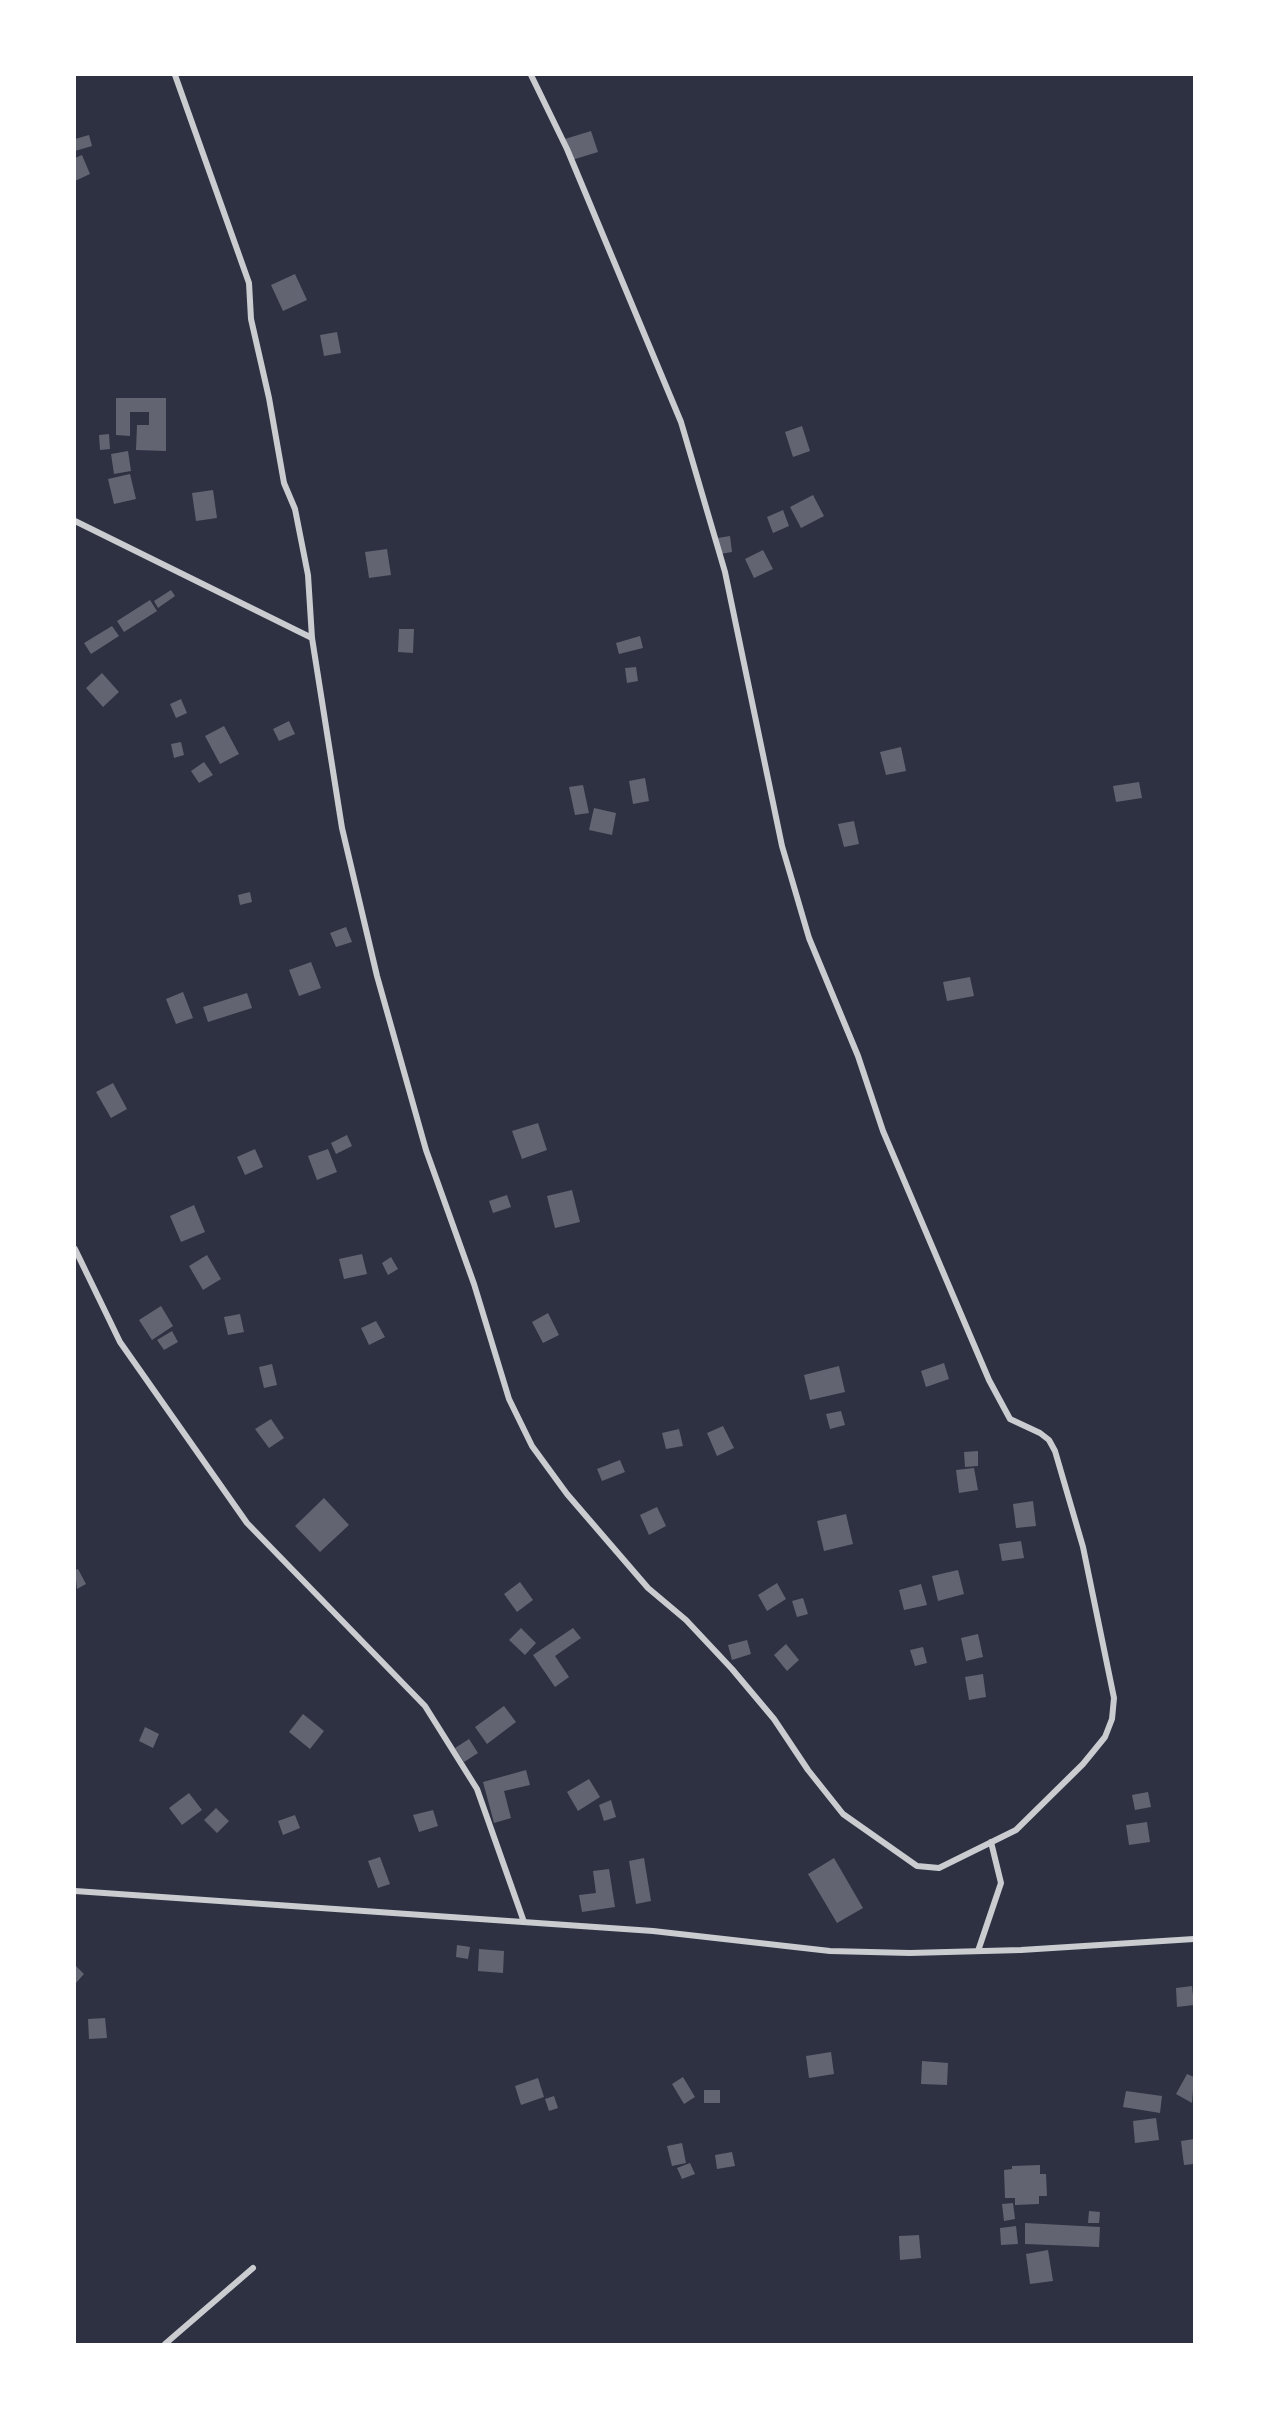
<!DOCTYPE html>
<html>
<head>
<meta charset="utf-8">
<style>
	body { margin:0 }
	#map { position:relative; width:1269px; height:2419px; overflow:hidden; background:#2d3142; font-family:"Source Serif 4",serif }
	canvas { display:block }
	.frame { position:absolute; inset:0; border:76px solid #fff; pointer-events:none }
</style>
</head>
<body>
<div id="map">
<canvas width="1269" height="2419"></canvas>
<div class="frame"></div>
</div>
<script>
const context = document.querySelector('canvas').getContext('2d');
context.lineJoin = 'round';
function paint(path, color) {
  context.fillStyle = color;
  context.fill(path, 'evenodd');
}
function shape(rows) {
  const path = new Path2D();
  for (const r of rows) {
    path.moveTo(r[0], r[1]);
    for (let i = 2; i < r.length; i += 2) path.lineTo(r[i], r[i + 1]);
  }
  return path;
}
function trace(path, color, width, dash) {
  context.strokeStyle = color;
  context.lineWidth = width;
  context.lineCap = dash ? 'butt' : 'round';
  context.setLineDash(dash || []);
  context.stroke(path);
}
const building = shape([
	[591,131,598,152,572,160,565,139],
	[89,135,92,146,75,151,75,139],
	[82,155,90,174,75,181,75,158],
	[295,274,307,300,283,311,271,285],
	[337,332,341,353,324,356,320,335],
	[116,398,166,398,166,451,136,450,137,425,149,425,149,412,130,412,130,436,116,435],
	[802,426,810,451,793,457,785,432],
	[109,434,110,449,100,450,99,435],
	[128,451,131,471,114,474,111,454],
	[130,474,136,499,114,504,108,479],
	[213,490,217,518,196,521,192,493],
	[813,495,824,516,801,528,790,507],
	[783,510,789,526,773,533,767,517],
	[730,536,732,552,720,554,718,538],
	[387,549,391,575,369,578,365,552],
	[763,550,773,569,754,578,745,559],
	[171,590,175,596,158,608,154,601],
	[150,600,157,611,124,632,117,621],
	[112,626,119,636,91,654,84,643],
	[399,629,414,629,413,653,398,652],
	[640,636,643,648,619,654,616,643],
	[636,667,638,681,627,683,625,668],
	[102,673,119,692,103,707,86,688],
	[181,699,187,713,176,718,170,704],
	[289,721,295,734,279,741,273,729],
	[224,726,239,754,220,764,205,736],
	[181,742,184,755,174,758,171,744],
	[901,747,906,771,886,775,880,752],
	[204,762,213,775,199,783,191,771],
	[645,778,649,801,633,804,629,781],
	[1139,782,1142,798,1116,802,1113,786],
	[583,785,589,813,575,815,569,787],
	[594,808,616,813,612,835,589,830],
	[854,821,859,844,844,847,838,824],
	[250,892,252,902,240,905,238,895],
	[346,927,352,942,336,947,330,933],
	[311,962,321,988,299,996,289,970],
	[970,977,974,996,947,1001,943,982],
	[183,992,193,1018,176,1024,166,999],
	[247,993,252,1008,208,1022,203,1007],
	[113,1083,127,1109,111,1118,96,1092],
	[538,1123,547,1150,522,1159,512,1131],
	[347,1135,352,1146,336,1154,331,1143],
	[255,1149,263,1167,245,1175,237,1157],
	[328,1149,337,1172,317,1180,308,1156],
	[572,1190,580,1222,555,1228,547,1196],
	[507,1195,511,1207,493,1213,489,1201],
	[194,1205,205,1232,181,1242,170,1216],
	[362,1254,367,1274,344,1279,339,1259],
	[207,1255,221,1279,203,1290,189,1266],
	[391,1257,398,1269,388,1275,382,1263],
	[161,1306,173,1326,152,1340,139,1320],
	[548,1313,559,1335,543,1343,532,1322],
	[240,1314,244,1332,228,1335,224,1317],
	[376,1321,385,1337,369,1345,361,1328],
	[172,1331,178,1342,164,1350,157,1340],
	[944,1363,949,1379,926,1387,921,1371],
	[272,1364,277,1385,264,1388,259,1367],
	[839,1366,845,1392,810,1400,804,1375],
	[841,1411,845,1425,830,1429,826,1414],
	[271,1419,284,1438,269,1448,255,1429],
	[723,1426,734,1448,717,1456,707,1433],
	[679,1429,683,1446,666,1449,662,1433],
	[978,1451,978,1466,965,1467,964,1452],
	[620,1460,625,1472,602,1481,597,1469],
	[974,1468,978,1490,959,1493,956,1470],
	[324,1498,349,1525,320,1552,295,1526],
	[1033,1501,1036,1526,1016,1528,1013,1504],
	[657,1507,666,1526,649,1535,640,1515],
	[846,1514,853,1544,824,1551,817,1521],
	[1021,1541,1024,1558,1002,1561,999,1544],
	[78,1569,86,1584,77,1589,75,1570],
	[958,1570,964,1594,938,1601,932,1576],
	[520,1582,533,1600,517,1612,504,1594],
	[777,1583,786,1599,767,1611,758,1595],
	[921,1584,927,1605,904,1610,899,1590],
	[803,1598,808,1614,797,1617,792,1601],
	[521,1628,536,1643,525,1655,509,1640],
	[573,1628,581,1638,555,1656,569,1677,555,1687,533,1655],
	[978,1634,983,1657,966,1661,961,1638],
	[747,1640,751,1654,732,1660,728,1645],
	[786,1644,799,1660,787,1671,774,1655],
	[923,1647,927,1663,915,1666,910,1650],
	[983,1674,986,1697,969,1700,965,1677],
	[504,1706,516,1722,487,1744,475,1727],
	[303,1714,324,1731,310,1749,289,1732],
	[145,1727,159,1734,153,1748,139,1741],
	[469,1739,478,1753,464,1762,455,1748],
	[526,1770,530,1785,504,1791,511,1818,494,1823,483,1782],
	[589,1779,600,1797,578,1811,567,1792],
	[1148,1792,1151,1807,1135,1810,1132,1795],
	[189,1793,202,1810,182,1825,169,1808],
	[611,1800,616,1817,604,1821,599,1805],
	[216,1808,229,1821,217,1833,204,1820],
	[433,1810,438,1826,419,1832,413,1815],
	[295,1815,300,1828,283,1835,278,1821],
	[1147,1822,1150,1842,1129,1845,1126,1825],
	[380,1857,390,1884,378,1888,368,1861],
	[644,1858,651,1901,636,1904,629,1861],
	[834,1858,863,1908,837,1923,808,1874],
	[609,1869,615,1907,582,1912,579,1895,596,1893,593,1871],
	[457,1945,470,1947,468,1959,456,1957],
	[479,1949,504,1951,503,1973,478,1971],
	[75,1965,84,1974,75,1984],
	[1192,1986,1194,2005,1177,2007,1176,1988],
	[105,2018,107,2038,89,2039,88,2019],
	[831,2052,834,2074,809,2078,806,2056],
	[922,2061,948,2063,947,2085,921,2084],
	[1187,2074,1194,2077,1192,2103,1176,2094],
	[683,2077,695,2097,684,2104,672,2084],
	[538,2078,544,2097,521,2105,515,2086],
	[704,2090,720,2090,720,2103,704,2103],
	[1126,2091,1162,2096,1160,2113,1123,2107],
	[554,2096,558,2108,549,2111,545,2099],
	[1156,2118,1159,2140,1135,2143,1133,2121],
	[1194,2139,1194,2164,1184,2165,1181,2141],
	[682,2143,686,2163,672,2166,667,2146],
	[732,2152,735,2166,717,2169,715,2155],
	[690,2163,695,2174,682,2179,677,2168],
	[1040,2165,1040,2174,1046,2174,1047,2196,1039,2196,1039,2204,1015,2205,1015,2198,1005,2198,1004,2170,1012,2169,1012,2166],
	[1013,2203,1015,2219,1004,2221,1002,2204],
	[1089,2211,1100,2212,1099,2223,1088,2223],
	[1025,2223,1100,2227,1099,2247,1025,2244],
	[1016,2226,1018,2244,1001,2245,1000,2228],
	[919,2235,921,2258,900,2260,899,2236],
	[1048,2250,1053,2281,1030,2284,1026,2254]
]);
const minor = shape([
	[175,75,249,283,251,319,269,398,284,483,295,509,308,575,312,638,342,828,377,976,426,1150,474,1284,509,1399,532,1446,567,1494,648,1588,686,1620,732,1669,774,1719,808,1770,843,1814,917,1866,939,1868,1016,1830,1083,1764,1105,1737,1112,1719,1114,1698,1083,1547,1055,1451,1049,1440,1040,1433,1010,1419,989,1380,883,1131,858,1056,809,938,782,846,725,572,681,422,567,149,531,75],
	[75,521,312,638],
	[75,1249,120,1342,247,1523,425,1706,477,1789,524,1922],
	[75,1891,653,1931,830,1951,910,1953,1021,1950,1194,1939],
	[978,1951,1001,1883,991,1842],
	[165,2344,253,2268]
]);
paint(building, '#626471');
trace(minor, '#caccd0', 6);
</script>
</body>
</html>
